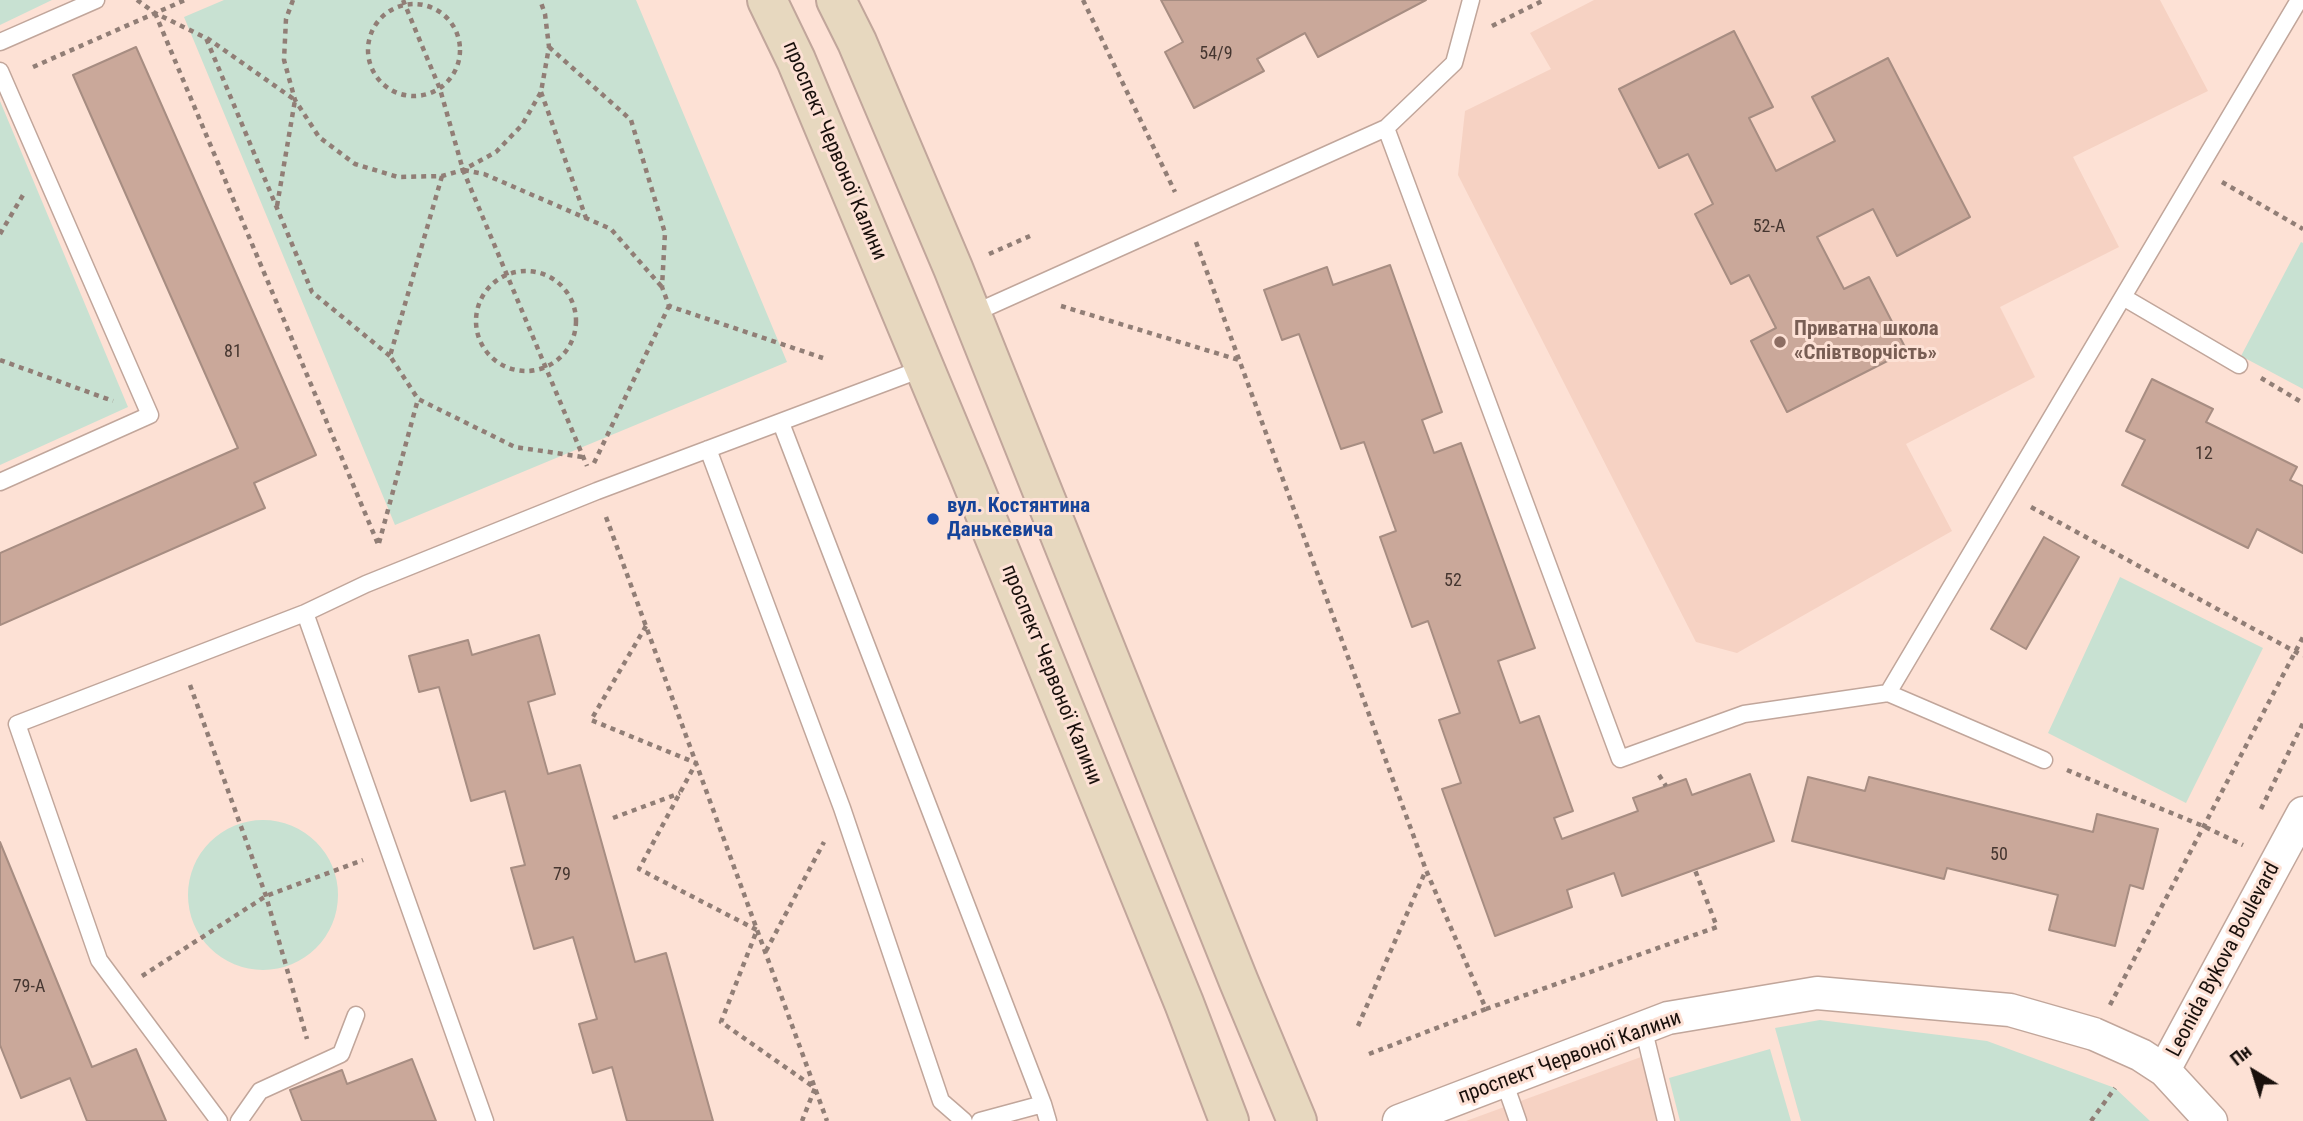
<!DOCTYPE html>
<html>
<head>
<meta charset="utf-8">
<style>
	body { margin:0 }
	#map { position:relative; width:2303px; height:1121px; overflow:hidden; background:#fde1d5; font-family:"Roboto Condensed",sans-serif }
	canvas { display:block }
	.north { position:absolute; left:2219px; top:1037px; width:70px; height:70px; -webkit-text-stroke:5px #fde1d5; paint-order:stroke; rotate:322deg; font-size:19px; font-weight:700; line-height:28px; text-align:center; color:#19100c }
	.north::after { content:''; display:block; margin:auto; width:24px; height:32px; background:#19100c; clip-path:polygon(50% 0,100% 100%,50% 72%,0 100%) }
</style>
</head>
<body>
<div id="map">
<canvas width="2303" height="1121"></canvas>
<div class="north">Пн</div>
</div>
<script>
const context = document.querySelector('canvas').getContext('2d');
context.lineJoin = 'round';
function paint(path, color) {
  context.fillStyle = color;
  context.fill(path, 'evenodd');
}
function shape(rows) {
  const path = new Path2D();
  for (const r of rows) {
    if (r.length === 3) {
      path.moveTo(r[0] + r[2], r[1]);
      path.arc(r[0], r[1], r[2], 0, 2 * Math.PI);
      continue;
    }
    path.moveTo(r[0], r[1]);
    for (let i = 2; i < r.length; i += 2) path.lineTo(r[i], r[i + 1]);
  }
  return path;
}
function trace(path, color, width, dash) {
  context.strokeStyle = color;
  context.lineWidth = width;
  context.lineCap = dash ? 'butt' : 'round';
  context.setLineDash(dash || []);
  context.stroke(path);
}
function write(font, color, halo, rows, align = 'center') {
  context.font = font + ' "Roboto Condensed",sans-serif';
  context.lineWidth = 6;
  context.setLineDash([]);
  context.textBaseline = 'middle';
  context.strokeStyle = halo;
  context.fillStyle = color;
  for (const [text, x, y, turn = 0] of rows) {
    context.save();
    context.translate(x, y);
    context.rotate((+turn || 0) * Math.PI / 180);
    context.textAlign = isNaN(turn) ? turn : align;
    if (halo) context.strokeText(text, 0, 0);
    context.fillText(text, 0, 0);
    context.restore();
  }
}
const built = shape([
	[1594,0,2160,0,2208,91,2073,157,2119,247,2000,307,2035,377,1906,444,1952,531,1737,653,1696,642,1458,175,1465,111,1551,69,1530,33],
	[1641,1057,1657,1121,1466,1121]
]);
const green = shape([
	[0,0,52,0,0,25],
	[224,0,636,0,787,362,395,525,184,17],
	[0,101,128,407,0,465],
	[2301,242,2303,243,2303,389,2241,356],
	[2120,577,2263,648,2186,803,2048,733],
	[263,895,75],
	[1820,1020,1987,1041,2115,1088,2150,1121,1801,1121,1775,1028],
	[1770,1049,1791,1121,1680,1121,1669,1078]
]);
const building = shape([
	[1161,0,1426,0,1318,57,1305,33,1257,59,1264,71,1194,108,1165,52,1183,42,1161,0],
	[1734,31,1773,107,1749,118,1776,171,1835,141,1812,97,1888,58,1970,217,1897,256,1873,209,1817,237,1844,289,1869,277,1907,351,1787,412,1751,341,1776,328,1749,275,1731,284,1695,214,1713,204,1688,154,1659,168,1619,89,1734,31],
	[136,47,316,455,254,483,265,508,0,625,0,553,238,448,73,75,136,47],
	[1390,265,1442,412,1422,420,1434,453,1461,443,1535,648,1498,661,1520,723,1539,716,1573,811,1554,818,1562,839,1638,811,1633,798,1686,779,1692,795,1750,774,1774,841,1622,896,1614,873,1567,890,1572,907,1495,936,1442,789,1461,783,1439,720,1460,713,1428,621,1412,627,1380,537,1396,531,1364,442,1341,449,1299,334,1282,340,1264,290,1327,267,1333,285,1390,265],
	[2152,379,2213,409,2206,422,2297,467,2290,480,2303,486,2303,553,2257,529,2248,548,2122,485,2145,440,2126,431,2152,379],
	[2044,537,2079,557,2026,649,1991,629,2044,537],
	[539,635,555,694,528,702,548,774,580,765,635,962,666,953,713,1121,627,1121,612,1067,593,1073,579,1024,597,1019,573,937,534,949,511,868,525,865,505,791,471,801,439,687,419,692,409,656,468,640,472,655,539,635],
	[1808,777,1865,791,1869,777,2093,832,2097,814,2158,829,2143,889,2130,885,2115,946,2049,930,2058,895,1947,868,1944,879,1792,841,1808,777],
	[0,842,92,1067,136,1049,166,1121,87,1121,70,1078,21,1098,0,1045,0,842],
	[412,1059,436,1121,302,1121,290,1090,342,1070,347,1084,412,1059]
]);
const path = shape([
	[137,0,155,13,206,38,312,292,390,356],
	[293,0,286,19,284,60,295,100,319,137,355,164,398,177,442,176,463,170,496,152,522,125,541,92,549,47,545,14,540,0],
	[403,0,440,89,463,170,587,466],
	[1083,0,1175,192],
	[414,50,46],
	[155,13,378,544],
	[1492,26,1544,0],
	[207,38,295,100,277,206],
	[549,47,631,120,665,233,662,287,669,306,823,358],
	[33,67,185,0],
	[541,92,586,218],
	[464,170,484,174,611,229,662,287],
	[442,176,390,356,418,399,515,447,583,457],
	[2222,182,2303,229],
	[0,234,23,195],
	[1196,242,1426,870,1486,1009,1717,927,1695,870],
	[989,254,1030,236],
	[526,321,50],
	[1061,306,1239,360],
	[0,360,113,401],
	[2261,378,2303,403],
	[594,463,669,306],
	[2031,507,2303,656],
	[606,517,827,1121],
	[379,543,418,399],
	[646,626,591,720,696,763,639,869,757,930,721,1022,815,1088,802,1121],
	[190,685,266,896,307,1039],
	[2067,770,2203,826,2243,845],
	[1659,775,1666,786],
	[2261,809,2303,723],
	[613,818,680,793],
	[766,951,824,842],
	[142,976,266,896,363,860],
	[2110,1005,2303,637],
	[1358,1026,1426,870],
	[1369,1054,1486,1009],
	[2091,1121,2115,1088]
]);
const service = shape([
	[0,42,96,0],
	[0,71,150,415,0,482],
	[1386,128,1620,759,1744,714,1888,693,2044,760],
	[2123,297,2239,365],
	[972,314,1386,128,1454,63,1471,0],
	[781,423,1043,1104,1048,1121],
	[708,449,842,808,941,1101,964,1121],
	[305,613,485,1121],
	[1888,693,2299,0],
	[1643,1027,1666,1121],
	[1504,1081,1518,1121],
	[219,1121,99,960,17,724,305,613,366,584,597,491,924,368],
	[239,1121,260,1091,341,1054,356,1015],
	[980,1121,1043,1104]
]);
const minor = shape([
	[2164,1070,2303,813],
	[1399,1121,1668,1018,1817,993,2010,1010,2094,1034,2141,1055,2164,1070,2211,1121]
]);
const secondary = shape([
	[767,0,796,60,968,472,1184,1003,1229,1121],
	[836,0,857,42,953,268,1239,982,1297,1121]
]);
const markers = [
	[1780,342,7,"#8d6e63"],
	[933,519,7,"#1a4fb4"]
];
const numberNames = [
	["54/9",1216,54],
	["52-А",1769,227],
	["81",233,352],
	["12",2204,454],
	["52",1453,581],
	["50",1999,855],
	["79",562,875],
	["79-А",29,987]
];
const streetNames = [
	["проспект Червоної Калини",834,151,67],
	["проспект Червоної Калини",1051,675,68],
	["Leonida Bykova Boulevard",2224,960,-62],
	["проспект Червоної Калини",1570,1058,-20]
];
const educationNames = [
	["Приватна школа",1794,330],
	["«Співтворчість»",1794,354]
];
const transitNames = [
	["вул. Костянтина",947,507],
	["Данькевича",947,531]
];
paint(built, '#f6d2c3');
paint(green, '#c8e1d2');
paint(building, '#caa89a');
trace(building, '#a78d82', 2);
trace(service, '#c1a69b', 19);
trace(minor, '#c1a69b', 35);
trace(secondary, '#c1a69b', 42);
trace(path, '#917e76', 4.5, [5, 5]);
trace(service, '#fff', 16);
trace(minor, '#fff', 32);
trace(secondary, '#e7d8bf', 38);
for (const [x, y, r, color] of markers) {
  const dot = new Path2D();
  dot.arc(x, y, r, 0, 2 * Math.PI);
  context.fillStyle = color;
  context.fill(dot);
  trace(dot, '#fde1d5', 2.5);
}
write('18px', '#453630', null, numberNames);
write('21px', '#19100c', '#fde1d5', streetNames);
write('bold 21px', '#785e54', '#fde1d5', educationNames, 'left');
write('bold 21px', '#164399', '#fde1d5', transitNames, 'left');
</script>
</body>
</html>
